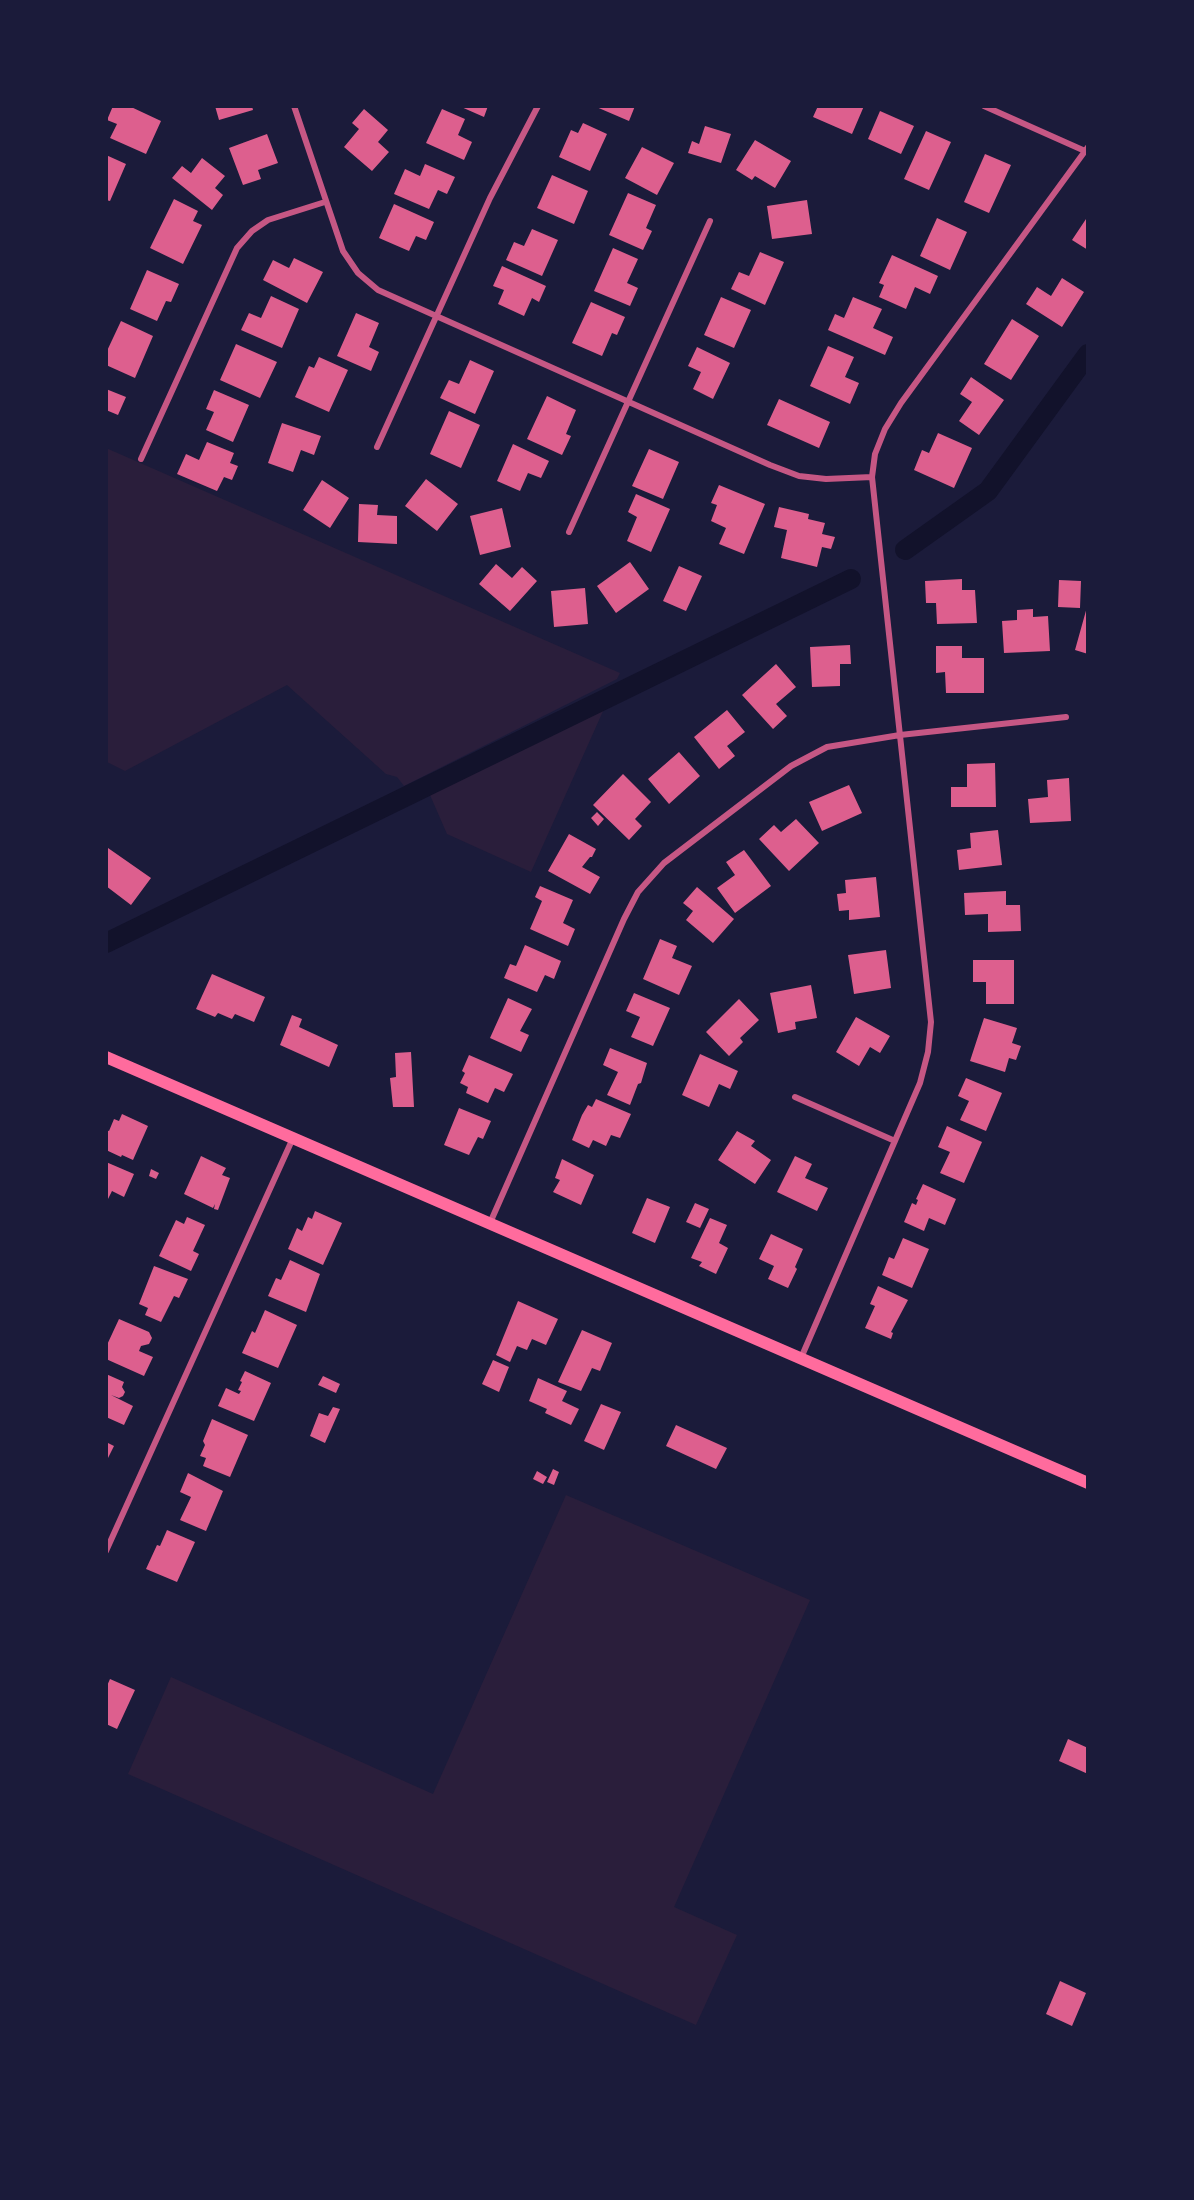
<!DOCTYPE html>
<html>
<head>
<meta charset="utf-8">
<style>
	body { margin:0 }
	#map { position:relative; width:1194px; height:2200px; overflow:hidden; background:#1b1b3a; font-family:"Varela Round",sans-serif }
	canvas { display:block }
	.frame { position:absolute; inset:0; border:108px solid #1b1b3a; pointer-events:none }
</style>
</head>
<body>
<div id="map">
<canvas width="1194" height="2200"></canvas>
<div class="frame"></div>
</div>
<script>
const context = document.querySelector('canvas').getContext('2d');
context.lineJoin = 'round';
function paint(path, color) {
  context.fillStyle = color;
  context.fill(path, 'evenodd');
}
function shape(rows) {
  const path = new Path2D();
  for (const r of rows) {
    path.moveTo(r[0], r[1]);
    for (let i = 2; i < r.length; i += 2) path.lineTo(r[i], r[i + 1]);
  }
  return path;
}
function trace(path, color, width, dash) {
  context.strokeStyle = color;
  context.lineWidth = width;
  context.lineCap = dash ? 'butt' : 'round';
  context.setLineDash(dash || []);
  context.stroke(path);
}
const green = shape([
	[106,448,620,673,617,679,404,786,397,777,386,774,287,685,125,771,107,762],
	[604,709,531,872,447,834,430,795],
	[566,1495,810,1600,674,1907,737,1935,696,2025,128,1774,171,1677,433,1794]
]);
const canal = shape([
	[905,550,988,491,1088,354],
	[106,943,851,579]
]);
const building = shape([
	[113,106,129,106,161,121,146,154,110,138,117,124,107,120],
	[215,106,252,106,253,110,219,120],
	[459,106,488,106,484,117],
	[594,106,635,106,629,121],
	[818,106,864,106,852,134,813,117],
	[364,109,388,130,378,142,389,152,372,171,344,147,359,129,352,123],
	[442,109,465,119,458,135,472,142,464,160,426,143],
	[880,111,914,126,901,154,868,139],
	[583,123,607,134,590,171,559,157,571,130,578,133],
	[705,126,731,134,721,163,688,153,692,141,699,144],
	[926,131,951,142,929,190,904,179],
	[267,134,278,163,258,170,261,179,243,185,229,148],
	[755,140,791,161,775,188,755,176,752,180,736,170],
	[642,147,674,163,657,195,625,178],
	[985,154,1011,165,989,213,964,202],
	[106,155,126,164,110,201,106,200],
	[202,158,225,176,215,188,223,195,212,210,172,178,182,166,191,173],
	[425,164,455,177,447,194,438,190,429,209,394,194,405,169,420,176],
	[552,175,588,191,574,224,537,208],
	[628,193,656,205,646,228,652,231,643,250,609,235],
	[174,199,198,211,193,221,202,225,183,264,150,248],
	[807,200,812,234,772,239,767,206],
	[394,204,434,222,426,240,416,236,409,251,379,238],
	[1088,216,1088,250,1072,240],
	[937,218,967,232,950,270,920,256],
	[532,229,558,240,542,276,506,260,514,242,524,246],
	[613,248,638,259,627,283,638,288,630,306,594,291],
	[760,252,784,262,765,305,731,289,739,272,749,276],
	[892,255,938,276,930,294,915,287,906,309,879,297,884,285,879,283],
	[294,258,323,272,307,303,263,280,273,260,289,268],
	[502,266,546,286,539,302,532,298,524,316,498,304,504,290,493,286],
	[147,270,179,284,171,302,166,301,157,321,130,309],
	[1062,278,1084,292,1062,327,1026,304,1037,287,1051,296],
	[271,296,299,309,282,348,241,330,249,313,261,318],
	[721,297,751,310,734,348,704,335],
	[853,297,882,309,873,328,893,337,885,355,828,330,835,314,844,318],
	[591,302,625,317,617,335,612,333,602,356,572,343],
	[356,313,379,323,369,347,379,352,371,371,337,356],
	[1012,319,1039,336,1011,380,984,364],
	[121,321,153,336,135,378,106,365,106,353],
	[236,344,277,362,260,398,220,380],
	[828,346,854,357,845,377,859,383,850,404,810,386],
	[697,347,730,363,713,399,693,389,701,372,688,366],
	[319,357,348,370,329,412,295,397,309,366,314,368],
	[470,360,494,371,475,414,440,398,449,380,459,384],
	[971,377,1004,400,979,435,959,421,972,402,960,394],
	[106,389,126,397,118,415,106,410],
	[214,390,249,405,233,442,206,430,214,412,206,409],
	[547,396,576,410,566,434,571,436,562,455,527,439],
	[779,399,830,422,819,448,767,425],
	[449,411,480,425,461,468,430,454],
	[282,423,321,436,314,455,301,450,293,472,268,463],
	[938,433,972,448,954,488,914,470,922,450,929,453],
	[207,442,234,453,230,463,238,466,232,480,224,477,217,491,177,474,186,454,199,460],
	[513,444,549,461,541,478,528,473,520,491,497,481],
	[649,449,679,462,663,499,632,486],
	[426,479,458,504,437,531,405,506],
	[322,480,349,498,330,528,303,510],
	[719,485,765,504,744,554,719,544,726,528,711,521,717,505,711,503],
	[636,494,670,509,651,552,627,541,637,517,628,512],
	[359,504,378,505,377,515,397,516,397,544,358,542],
	[779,507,809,514,808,519,825,523,822,534,835,537,831,549,822,547,817,567,781,558,787,530,774,527],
	[502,508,511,547,480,555,470,516],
	[630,562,649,589,616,613,597,586],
	[496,564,512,578,522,567,537,581,510,611,479,584],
	[679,566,702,576,686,611,663,601],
	[962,579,962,590,975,590,977,623,937,624,936,603,926,603,925,581],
	[1059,580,1081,581,1080,608,1058,607],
	[585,588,588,624,554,627,551,591],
	[1087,607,1088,607,1088,654,1075,650],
	[1033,609,1033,617,1048,616,1050,651,1004,653,1002,621,1017,620,1017,610],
	[850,645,851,664,840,664,840,686,812,687,810,647],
	[936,646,962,646,962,658,984,658,984,693,946,693,945,672,936,673],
	[776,664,796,687,776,704,787,716,773,729,742,695],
	[727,710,745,732,727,746,735,756,719,769,694,737],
	[679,752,700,776,669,804,648,779],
	[995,763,996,807,951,807,951,787,967,787,967,764],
	[623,774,651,802,635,819,642,826,629,840,593,805],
	[1069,778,1071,821,1030,823,1028,799,1048,797,1047,780],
	[849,785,862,813,822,831,809,802],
	[597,812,604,819,598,826,591,818],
	[796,819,819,843,789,871,759,839,774,825,781,832],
	[998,830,1002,865,959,870,957,850,971,848,970,833],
	[569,834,596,849,592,857,590,857,582,867,600,877,590,894,548,871],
	[108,848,151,878,131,905,106,886],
	[744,850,771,886,735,913,717,888,735,875,726,862],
	[876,877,880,917,849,920,849,910,839,911,837,894,846,893,845,880],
	[540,886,573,900,563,923,575,929,568,946,530,929,542,901,535,897],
	[697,887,734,919,713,943,686,920,693,911,683,903],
	[1006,891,1006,905,1020,905,1021,931,988,932,988,914,965,915,964,893],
	[660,939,677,946,672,958,692,966,679,995,643,979],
	[525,945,561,961,554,979,545,975,537,992,504,978,510,964,516,966],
	[886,950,891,988,854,994,848,955],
	[973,960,1014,960,1014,1004,986,1004,986,982,973,982],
	[212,974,265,997,254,1022,235,1014,232,1019,218,1013,215,1017,196,1009],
	[811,985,817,1018,795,1022,796,1029,778,1033,770,993],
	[634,993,670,1008,653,1046,631,1037,640,1017,626,1011],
	[508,998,532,1009,520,1031,529,1035,521,1052,490,1038],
	[739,999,759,1020,740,1038,743,1042,729,1056,706,1032],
	[292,1015,302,1019,299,1027,338,1045,329,1067,280,1045],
	[856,1017,890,1036,880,1053,870,1047,859,1066,836,1052],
	[984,1018,1017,1028,1012,1043,1021,1046,1016,1060,1009,1058,1005,1072,970,1061],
	[610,1048,647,1063,641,1083,638,1084,630,1105,607,1095,618,1072,603,1065],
	[411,1052,414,1107,393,1107,390,1078,396,1077,395,1053],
	[700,1054,738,1071,730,1089,719,1084,709,1107,682,1095],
	[469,1055,513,1074,504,1092,495,1088,488,1103,466,1093,468,1087,460,1083,465,1073,462,1071],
	[966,1078,1002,1093,986,1131,960,1120,969,1101,958,1096],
	[596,1099,631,1114,620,1138,611,1135,606,1146,593,1140,589,1148,572,1140,582,1115,588,1105,592,1107],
	[459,1108,491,1121,483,1139,478,1137,469,1155,444,1145],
	[122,1114,148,1126,133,1160,122,1155,121,1157,106,1150,106,1130,109,1131,114,1119,119,1121],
	[947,1126,982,1142,964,1183,940,1173,950,1152,938,1147],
	[737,1131,755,1141,751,1146,771,1160,755,1184,718,1160],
	[201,1156,226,1168,222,1175,230,1178,218,1210,214,1209,215,1204,213,1208,184,1194],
	[795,1156,812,1164,805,1178,828,1188,817,1211,777,1192],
	[562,1159,594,1175,581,1205,553,1192,560,1180,555,1178],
	[106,1162,134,1174,124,1197,112,1191,106,1203],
	[151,1169,159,1173,156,1179,149,1176],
	[923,1184,956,1199,945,1225,929,1218,924,1231,904,1222,912,1203,916,1205,918,1200,916,1199],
	[647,1198,670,1207,655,1243,632,1233],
	[695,1203,709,1209,700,1228,686,1222],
	[315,1211,342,1223,323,1265,288,1249,297,1228,302,1231,308,1217,312,1219],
	[187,1217,205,1225,193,1251,199,1254,191,1271,159,1256,176,1220,184,1224],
	[710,1218,727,1225,719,1243,728,1248,716,1274,699,1266,702,1262,691,1258],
	[771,1234,803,1249,795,1267,797,1269,788,1288,768,1279,774,1266,759,1259],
	[903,1238,929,1249,912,1288,882,1275,889,1257,894,1259],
	[290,1260,320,1274,306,1312,268,1296,276,1278,281,1280],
	[154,1266,188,1279,179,1298,174,1296,161,1322,145,1315,148,1308,139,1304],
	[878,1286,908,1300,891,1332,893,1333,891,1339,865,1328,875,1306,870,1304],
	[518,1301,558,1319,546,1345,532,1339,527,1350,517,1346,510,1362,496,1355],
	[265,1310,297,1325,278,1368,242,1353,252,1331,255,1333],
	[119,1319,149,1332,152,1338,149,1344,141,1346,139,1351,153,1357,144,1376,106,1359,106,1347],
	[582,1330,612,1343,600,1371,592,1368,581,1391,558,1382],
	[493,1360,509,1367,499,1392,482,1384],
	[245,1371,271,1383,254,1421,218,1406,226,1388,239,1394,241,1391,238,1390,242,1382,240,1381],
	[106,1374,124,1382,122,1387,125,1392,123,1396,119,1398,111,1395,133,1406,124,1425,106,1417],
	[323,1376,340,1384,336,1393,318,1385],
	[538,1378,567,1391,562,1401,579,1409,571,1425,545,1413,547,1409,529,1401],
	[601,1404,621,1412,604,1450,584,1441],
	[333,1407,340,1409,325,1443,310,1436,319,1413,328,1416],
	[212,1419,248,1435,230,1477,203,1466,206,1458,200,1456,205,1445,203,1441],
	[676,1425,727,1448,716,1469,666,1446],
	[106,1442,114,1446,106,1462],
	[553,1469,559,1472,554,1485,547,1482],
	[537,1471,547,1477,543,1484,533,1479],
	[188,1473,223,1491,206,1531,180,1520,191,1497,180,1492],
	[167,1530,195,1542,177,1582,146,1569,157,1545,160,1546],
	[110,1679,135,1690,117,1729,106,1724,106,1688],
	[1068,1739,1088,1748,1088,1774,1059,1761],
	[1060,1981,1086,1993,1072,2026,1046,2014]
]);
const minor = shape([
	[294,106,343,251,358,273,378,290,770,465,799,476,826,479,872,477],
	[984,106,1085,151],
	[377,447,490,198,538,106],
	[141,459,237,248,252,231,268,220,325,202],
	[569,532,710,221],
	[795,1097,895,1141],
	[490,1223,624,919,638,892,664,863,791,766,827,747,900,735,1066,717],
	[801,1358,920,1083,928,1052,931,1022,872,477,875,454,885,429,901,403,1088,147],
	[106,1551,293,1138]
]);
const secondary = shape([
	[106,1057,1088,1483]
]);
paint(green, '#2a1e3b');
trace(canal, '#12122b', 20);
paint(building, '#dd5f8e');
trace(minor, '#c65784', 6);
trace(secondary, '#ff6b9d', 12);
</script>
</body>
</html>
